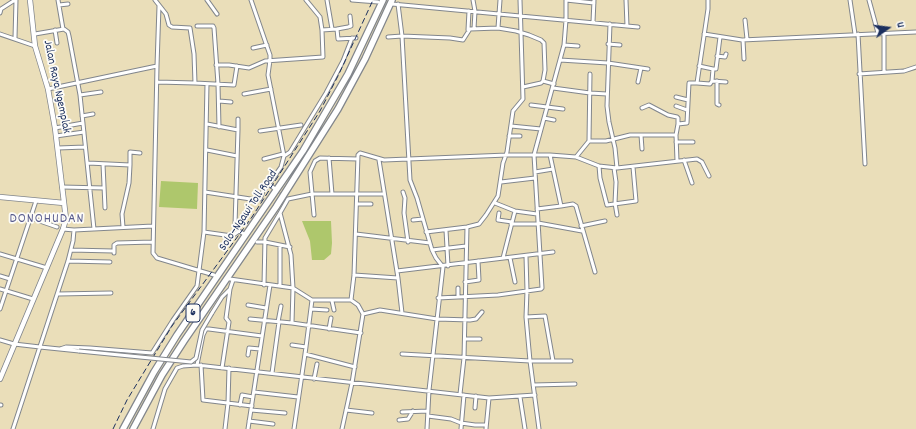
<!DOCTYPE html>
<html>
<head>
<meta charset="utf-8">
<style>
	body { margin:0 }
	#map { position:relative; width:916px; height:429px; overflow:hidden; background:#eadeb9; font-family:Dekko,sans-serif }
	canvas { display:block }
	.north { position:absolute; left:868px; top:8px; width:40px; height:40px; -webkit-text-stroke:3px #fdfcf7; paint-order:stroke; rotate:76deg; font-size:11px; font-weight:700; line-height:16px; text-align:center; color:#1b2f5e }
	.north::after { content:''; display:block; margin:auto; width:14px; height:18px; background:#1b2f5e; clip-path:polygon(50% 0,100% 100%,50% 72%,0 100%) }
</style>
</head>
<body>
<div id="map">
<canvas width="916" height="429"></canvas>
<div class="north">U</div>
</div>
<script>
const context = document.querySelector('canvas').getContext('2d');
context.lineJoin = 'round';
function paint(path, color) {
  context.fillStyle = color;
  context.fill(path, 'evenodd');
}
function shape(rows) {
  const path = new Path2D();
  for (const r of rows) {
    path.moveTo(r[0], r[1]);
    for (let i = 2; i < r.length; i += 2) path.lineTo(r[i], r[i + 1]);
  }
  return path;
}
function trace(path, color, width, dash) {
  context.strokeStyle = color;
  context.lineWidth = width;
  context.lineCap = dash ? 'butt' : 'round';
  context.setLineDash(dash || []);
  context.stroke(path);
}
function write(font, color, halo, rows, align = 'center') {
  context.font = font + ' Dekko,sans-serif';
  context.lineWidth = 3.5;
  context.setLineDash([]);
  context.textBaseline = 'middle';
  context.strokeStyle = halo;
  context.fillStyle = color;
  for (const [text, x, y, turn = 0] of rows) {
    context.save();
    context.translate(x, y);
    context.rotate((+turn || 0) * Math.PI / 180);
    context.textAlign = isNaN(turn) ? turn : align;
    if (halo) context.strokeText(text, 0, 0);
    context.fillText(text, 0, 0);
    context.restore();
  }
}
const green = shape([
	[161,181,198,183,197,209,159,207],
	[302,221,331,221,332,243,331,254,324,260,312,260,310,241]
]);
const minorTunnel = shape([
	[276,190,286,198]
]);
const minor = shape([
	[58,0,63,29],
	[155,0,166,14,169,25,172,27,190,28,194,54,195,83,234,85,237,66],
	[207,0,217,14],
	[251,0,270,55,270,60,268,75,284,156,281,167,269,184,275,189],
	[327,0,332,29],
	[352,0,378,2],
	[473,0,475,11,474,29],
	[566,0,594,3],
	[850,0,855,34],
	[869,0,878,33],
	[392,4,627,26,626,0],
	[398,4,402,36,410,180,417,198,432,250,436,258,443,267,429,390,427,429],
	[59,5,68,4],
	[159,6,157,66,153,253,157,258,214,275],
	[0,13,1,9,15,0],
	[745,20,747,39],
	[593,22,594,0],
	[610,24,607,106,609,122,615,148,617,168],
	[197,26,213,26,214,28,218,84,219,127],
	[627,26,638,27],
	[498,28,500,0],
	[337,29,348,27,351,26,350,16],
	[55,30,57,43],
	[322,30,337,29,338,39,356,38],
	[468,30,469,11],
	[0,34,35,46],
	[35,34,64,29,68,32,69,36,80,95,94,229],
	[704,34,742,40,916,32],
	[858,34,865,164],
	[388,37,402,36,450,38,463,40,470,29,498,28,516,31,529,35,541,40,544,43,545,70,543,81,541,83,523,87],
	[15,38,16,0],
	[743,40,744,59],
	[608,44,620,45],
	[564,45,578,46],
	[253,48,267,45],
	[717,56,725,57,726,54],
	[560,60,608,63,648,69],
	[216,65,229,65,249,68,265,61,323,57,322,30,320,17,306,0],
	[699,66,713,69],
	[884,72,884,33],
	[590,74,589,141,576,157,599,166,617,168,697,159,702,162,709,176],
	[859,74,904,71,916,67],
	[543,81,554,84],
	[712,81,713,69,716,69,720,37],
	[717,81,717,104,719,105],
	[157,82,195,83],
	[638,82,641,68],
	[697,83,710,84,712,81,726,82],
	[553,88,590,93,607,94],
	[48,89,157,66],
	[244,94,271,89],
	[80,95,101,92],
	[676,97,688,100],
	[219,101,231,102],
	[531,105,563,109],
	[676,106,687,110],
	[642,108,649,105,668,115,677,117,678,118,678,124],
	[82,116,93,114],
	[544,118,554,120],
	[207,124,238,130,235,225,239,231,244,234],
	[511,126,541,129],
	[55,128,83,123],
	[238,130,238,119],
	[260,131,301,125],
	[641,135,642,149],
	[676,135,677,161],
	[56,136,84,132],
	[509,136,520,136],
	[589,141,606,141,630,135,676,135,678,124,687,123,689,83,697,83,708,9,708,0],
	[676,142,693,142],
	[58,148,85,147],
	[207,150,237,156],
	[550,155,576,157],
	[284,156,290,152,326,93,343,61,352,38],
	[329,158,332,194],
	[264,159,283,154],
	[379,160,398,278,402,313],
	[684,160,692,183],
	[88,163,130,165,129,183,122,214,123,227],
	[103,164,105,208],
	[130,165,130,152,140,153],
	[599,166,600,178,607,205,636,201,633,167],
	[614,168,616,182,615,203,617,215],
	[535,172,553,169],
	[501,182,535,178],
	[62,187,104,188],
	[205,192,257,200,260,199,263,191,269,184],
	[403,192,405,198,404,213,408,242],
	[495,203,515,211,537,214],
	[357,204,371,204],
	[561,206,573,204,576,206,595,272],
	[499,213,498,220,512,222],
	[314,215,310,172,315,161,320,158,358,159],
	[15,217,30,220],
	[31,218,57,227],
	[413,220,423,219],
	[538,223,582,231],
	[511,224,538,224],
	[581,226,605,221],
	[63,229,74,230,153,226],
	[446,230,448,266],
	[204,232,232,236,239,231],
	[426,232,467,227,479,224,486,215,498,196,503,163,507,152,513,111,523,99,520,0],
	[356,234,430,243],
	[257,242,265,242,290,247],
	[71,250,113,251],
	[432,250,466,246],
	[114,253,114,245,117,243,153,242],
	[0,254,47,268],
	[526,256,527,291,526,317,530,361,539,429],
	[503,258,515,211],
	[510,258,515,282],
	[68,261,110,262],
	[397,271,553,252],
	[354,275,398,278],
	[0,276,10,279],
	[230,279,293,288,312,300,351,300,354,275,358,155,360,153,384,160,507,155,550,155,561,206,537,209],
	[465,282,479,280,478,261],
	[264,285,265,238,280,213],
	[280,286,280,246],
	[458,288,458,297],
	[0,289,33,299],
	[58,294,111,293],
	[438,298,498,295,541,289,542,288,534,155,564,45,566,20,566,0],
	[332,301,334,310],
	[248,305,266,308],
	[0,309,36,201],
	[311,309,327,310],
	[212,313,222,297,230,289,233,280],
	[363,314,380,310,437,319,470,320,476,319,482,312],
	[526,317,545,316,553,361],
	[250,319,292,323,361,333],
	[278,322,281,306],
	[292,323,293,288,291,255,280,213,288,199,312,194,384,194],
	[329,329,331,318],
	[465,339,480,339],
	[0,340,14,344,40,347,79,351],
	[292,345,306,347],
	[60,349,66,347,90,348,152,353,173,320,197,286,204,232,207,84],
	[305,354,355,367],
	[402,354,530,361,571,361],
	[248,355,249,348,260,349],
	[197,365,203,335,206,329,209,329,262,336],
	[201,365,203,400,252,406],
	[222,368,229,322,226,318,230,289],
	[272,373,279,322],
	[314,379,317,364],
	[533,385,575,384],
	[254,392,298,397],
	[460,394,464,358,467,227],
	[520,397,525,429],
	[0,405,1,405],
	[240,405,242,395,253,397],
	[475,408,476,396],
	[251,410,285,413],
	[346,410,372,413],
	[402,412,428,411],
	[428,416,451,419,461,423,475,425,486,425],
	[399,420,408,419,413,411],
	[249,421,273,424],
	[13,429,68,261,73,241,74,230],
	[153,429,165,389,177,368,183,366,197,365,489,398,535,395],
	[225,429,228,403,229,368],
	[248,429,270,285],
	[294,429,306,347,312,300],
	[342,429,352,383,363,314,358,305,351,300],
	[461,429,464,395],
	[486,429,489,398]
]);
const secondary = shape([
	[0,197,64,203],
	[0,379,63,229,66,219,55,128,48,89,35,46,30,0]
]);
const motorway = shape([
	[123,429,154,372,177,335,303,151,348,74,383,0],
	[133,429,162,375,184,341,276,207,338,109,365,59,392,0]
]);
const rail = shape([
	[113,429,127,400,172,326,252,217,320,111,339,74,373,0]
]);
const minorBridge = shape([
	[79,351,191,362,196,358,202,330,212,313]
]);
const shields = [
	[193,313,14]
];
const shieldNames = [
	["6",193,313]
];
const streetNames = [
	["Jalan Raya Ngemplak",56,87,78],
	["Solo–Ngawi Toll Road",249,211,-56]
];
const quarterNames = [
	["DONOHUDAN",47,220]
];
paint(green, '#aec76c');
trace(minorTunnel, '#c1bba7', 3, [3, 1.5]);
trace(minor, '#82868c', 5);
trace(secondary, '#82868c', 6);
trace(motorway, '#82868c', 8);
trace(minor, '#fff', 3);
trace(secondary, '#fff', 4.5);
trace(motorway, '#fff', 5.5);
trace(rail, '#1b2f5e', 1, [6, 3]);
trace(minorBridge, '#82868c', 5, []);
trace(minorBridge, '#fff', 3);
for (const [x, y, w] of shields) {
  const box = new Path2D();
  box.roundRect(x - w / 2, y - 9, w, 18, 3);
  context.fillStyle = '#fdfcf7';
  context.fill(box);
  trace(box, '#1b2f5e', 1);
}
write('bold 11px', '#1b2f5e', null, shieldNames);
write('12px', '#1b2f5e', '#fdfcf7', streetNames);
context.letterSpacing = '1px';
write('14px', '#585b8d', '#fdfcf7', quarterNames);
context.letterSpacing = '0px';
</script>
</body>
</html>
